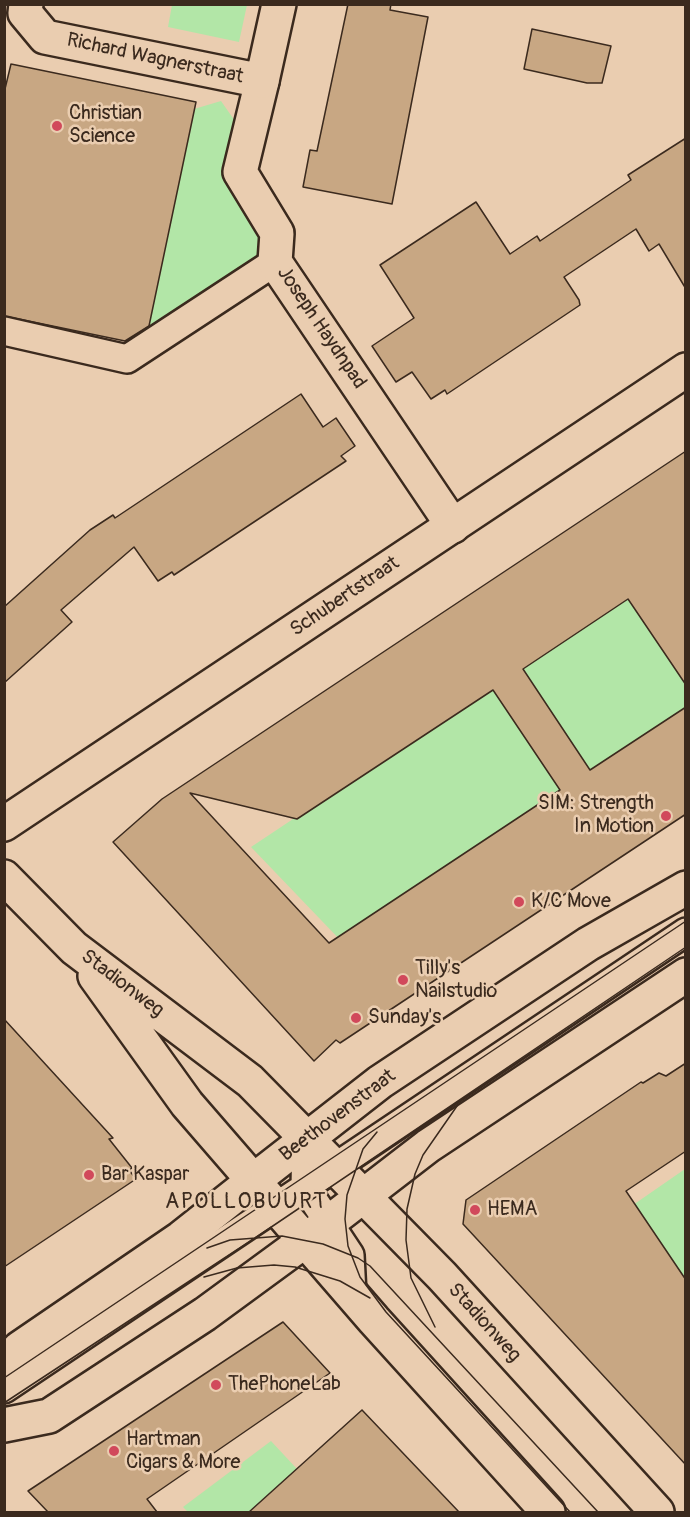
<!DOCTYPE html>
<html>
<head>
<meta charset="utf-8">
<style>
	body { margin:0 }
	#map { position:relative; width:690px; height:1517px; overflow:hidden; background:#eacdb0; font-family:Pangolin,sans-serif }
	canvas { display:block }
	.frame { position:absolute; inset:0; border:6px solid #3b2a1e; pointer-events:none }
</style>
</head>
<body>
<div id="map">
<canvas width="690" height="1517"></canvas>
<div class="frame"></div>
</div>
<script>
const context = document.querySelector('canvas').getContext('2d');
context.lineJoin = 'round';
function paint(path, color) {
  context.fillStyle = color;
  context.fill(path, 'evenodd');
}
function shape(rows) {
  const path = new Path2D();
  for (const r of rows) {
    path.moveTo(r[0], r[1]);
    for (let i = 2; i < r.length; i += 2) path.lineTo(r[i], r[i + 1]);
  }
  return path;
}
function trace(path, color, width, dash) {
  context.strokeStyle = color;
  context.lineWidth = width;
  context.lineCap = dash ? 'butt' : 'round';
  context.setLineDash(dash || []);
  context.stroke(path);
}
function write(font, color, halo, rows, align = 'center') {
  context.font = font + ' Pangolin,sans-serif';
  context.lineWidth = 5;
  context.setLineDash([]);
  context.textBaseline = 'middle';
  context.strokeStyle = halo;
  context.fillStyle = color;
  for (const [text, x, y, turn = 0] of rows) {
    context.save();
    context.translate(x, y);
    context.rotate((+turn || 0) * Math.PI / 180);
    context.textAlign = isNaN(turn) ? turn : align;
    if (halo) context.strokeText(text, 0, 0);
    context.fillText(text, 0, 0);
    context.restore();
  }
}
const green = shape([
	[172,5,247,5,239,42,168,27],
	[221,101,235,121,228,177,261,242,256,262,146,338,194,109],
	[685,558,685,714,344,944,251,847],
	[685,1169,685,1315,607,1223],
	[271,1441,337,1512,188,1512,183,1507]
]);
const building = shape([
	[348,4,391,4,390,10,428,17,392,204,303,187,310,150,317,151,348,4],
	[532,29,611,46,602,83,587,83,524,69,532,29],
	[11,64,196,102,149,326,125,341,4,316,4,93,11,64],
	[686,138,686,289,659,244,649,251,636,229,564,277,579,300,580,305,447,394,445,390,431,399,412,372,396,382,372,346,414,318,380,265,476,202,510,254,537,236,540,241,631,180,628,175,686,138],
	[301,394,323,427,336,418,355,446,341,456,346,461,174,575,172,572,158,581,134,547,61,610,72,622,4,683,4,607,90,530,113,515,115,518,301,394],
	[686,451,686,685,628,599,523,669,590,770,686,707,686,814,340,1043,336,1040,314,1061,113,842,162,799,686,451],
	[493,690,560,790,329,943,190,793,297,819,493,690],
	[4,1019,113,1138,109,1139,132,1168,129,1170,136,1179,4,1267,4,1019],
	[686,1063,686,1151,626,1191,686,1280,686,1465,463,1224,466,1200,641,1082,643,1083,659,1073,666,1076,686,1063],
	[283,1322,330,1373,147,1499,157,1512,48,1512,28,1491,283,1322],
	[362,1410,459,1512,249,1512,362,1410]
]);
const service = shape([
	[4,331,127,359,275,262],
	[306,1138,305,1187,350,1255,352,1294],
	[4,1389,686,932]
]);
const pedestrian = shape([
	[262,81,240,172,277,233,275,262,453,526]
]);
const minor = shape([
	[26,4,25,13,45,37,262,81,279,4],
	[4,824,686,370]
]);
const tertiary = shape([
	[4,1364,20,1348,181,1238,253,1181],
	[4,1425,49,1416,205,1314,306,1240]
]);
const secondary = shape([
	[4,877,74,948,250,1081,442,1276,657,1512],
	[95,976,187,1104,374,1320,548,1512],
	[253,1181,380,1082,588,944,686,888],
	[306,1240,428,1146,686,975]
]);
const tram = shape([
	[377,1132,363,1149,347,1195,345,1219,348,1246,360,1277,386,1312,570,1512],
	[207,1248,230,1240,282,1236,323,1244,358,1258,370,1266,598,1512],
	[204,1277,237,1268,274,1265,295,1267,340,1281,370,1298],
	[435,1327,411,1278,406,1240,407,1209,415,1174,423,1155,457,1106],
	[4,1378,686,921],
	[4,1403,258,1236,686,947]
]);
const markers = [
	[57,126,6,"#d1495b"],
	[666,816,6,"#d1495b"],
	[519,902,6,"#d1495b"],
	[403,980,6,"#d1495b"],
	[356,1018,6,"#d1495b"],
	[89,1175,6,"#d1495b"],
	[475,1210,6,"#d1495b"],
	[216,1385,6,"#d1495b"],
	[114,1451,6,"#d1495b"]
];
const streetNames = [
	["Richard Wagnerstraat",155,59,12],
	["Joseph Haydnpad",321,328,56],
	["Schubertstraat",345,597,-34],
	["Stadionweg",122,984,37],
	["Beethovenstraat",338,1116,-37],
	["Stadionweg",484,1323,48]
];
const poiNames = [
	["Christian",69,114],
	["Science",69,137],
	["SIM: Strength",654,804,"right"],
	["In Motion",654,827,"right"],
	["K/C Move",531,902],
	["Tilly's",415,969],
	["Nailstudio",415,992],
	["Sunday's",368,1018],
	["Bar Kaspar",101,1175],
	["HEMA",487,1210],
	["ThePhoneLab",228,1385],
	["Hartman",126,1440],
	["Cigars & More",126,1463]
];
const quarterNames = [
	["APOLLOBUURT",246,1202]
];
paint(green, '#b2e6a7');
paint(building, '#c8a783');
trace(building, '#3b2a1e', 1.5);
trace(service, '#3b2a1e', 32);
trace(pedestrian, '#3b2a1e', 38);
trace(minor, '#3b2a1e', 38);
trace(tertiary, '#3b2a1e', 38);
trace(secondary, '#3b2a1e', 38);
trace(service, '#eacdb0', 27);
trace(pedestrian, '#eacdb0', 33);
trace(minor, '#eacdb0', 33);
trace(tertiary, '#eacdb0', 33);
trace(secondary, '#eacdb0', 33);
trace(tram, '#3b2a1e', 1.5);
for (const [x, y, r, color] of markers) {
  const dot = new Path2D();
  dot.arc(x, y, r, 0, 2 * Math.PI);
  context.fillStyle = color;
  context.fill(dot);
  trace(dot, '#eacdb0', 2);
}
write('20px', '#3b2a1e', '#eacdb0', streetNames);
write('20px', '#3b2a1e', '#eacdb0', poiNames, 'left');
context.letterSpacing = '1.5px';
write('22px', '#3b2a1e', '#eacdb0', quarterNames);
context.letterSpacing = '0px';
</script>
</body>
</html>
